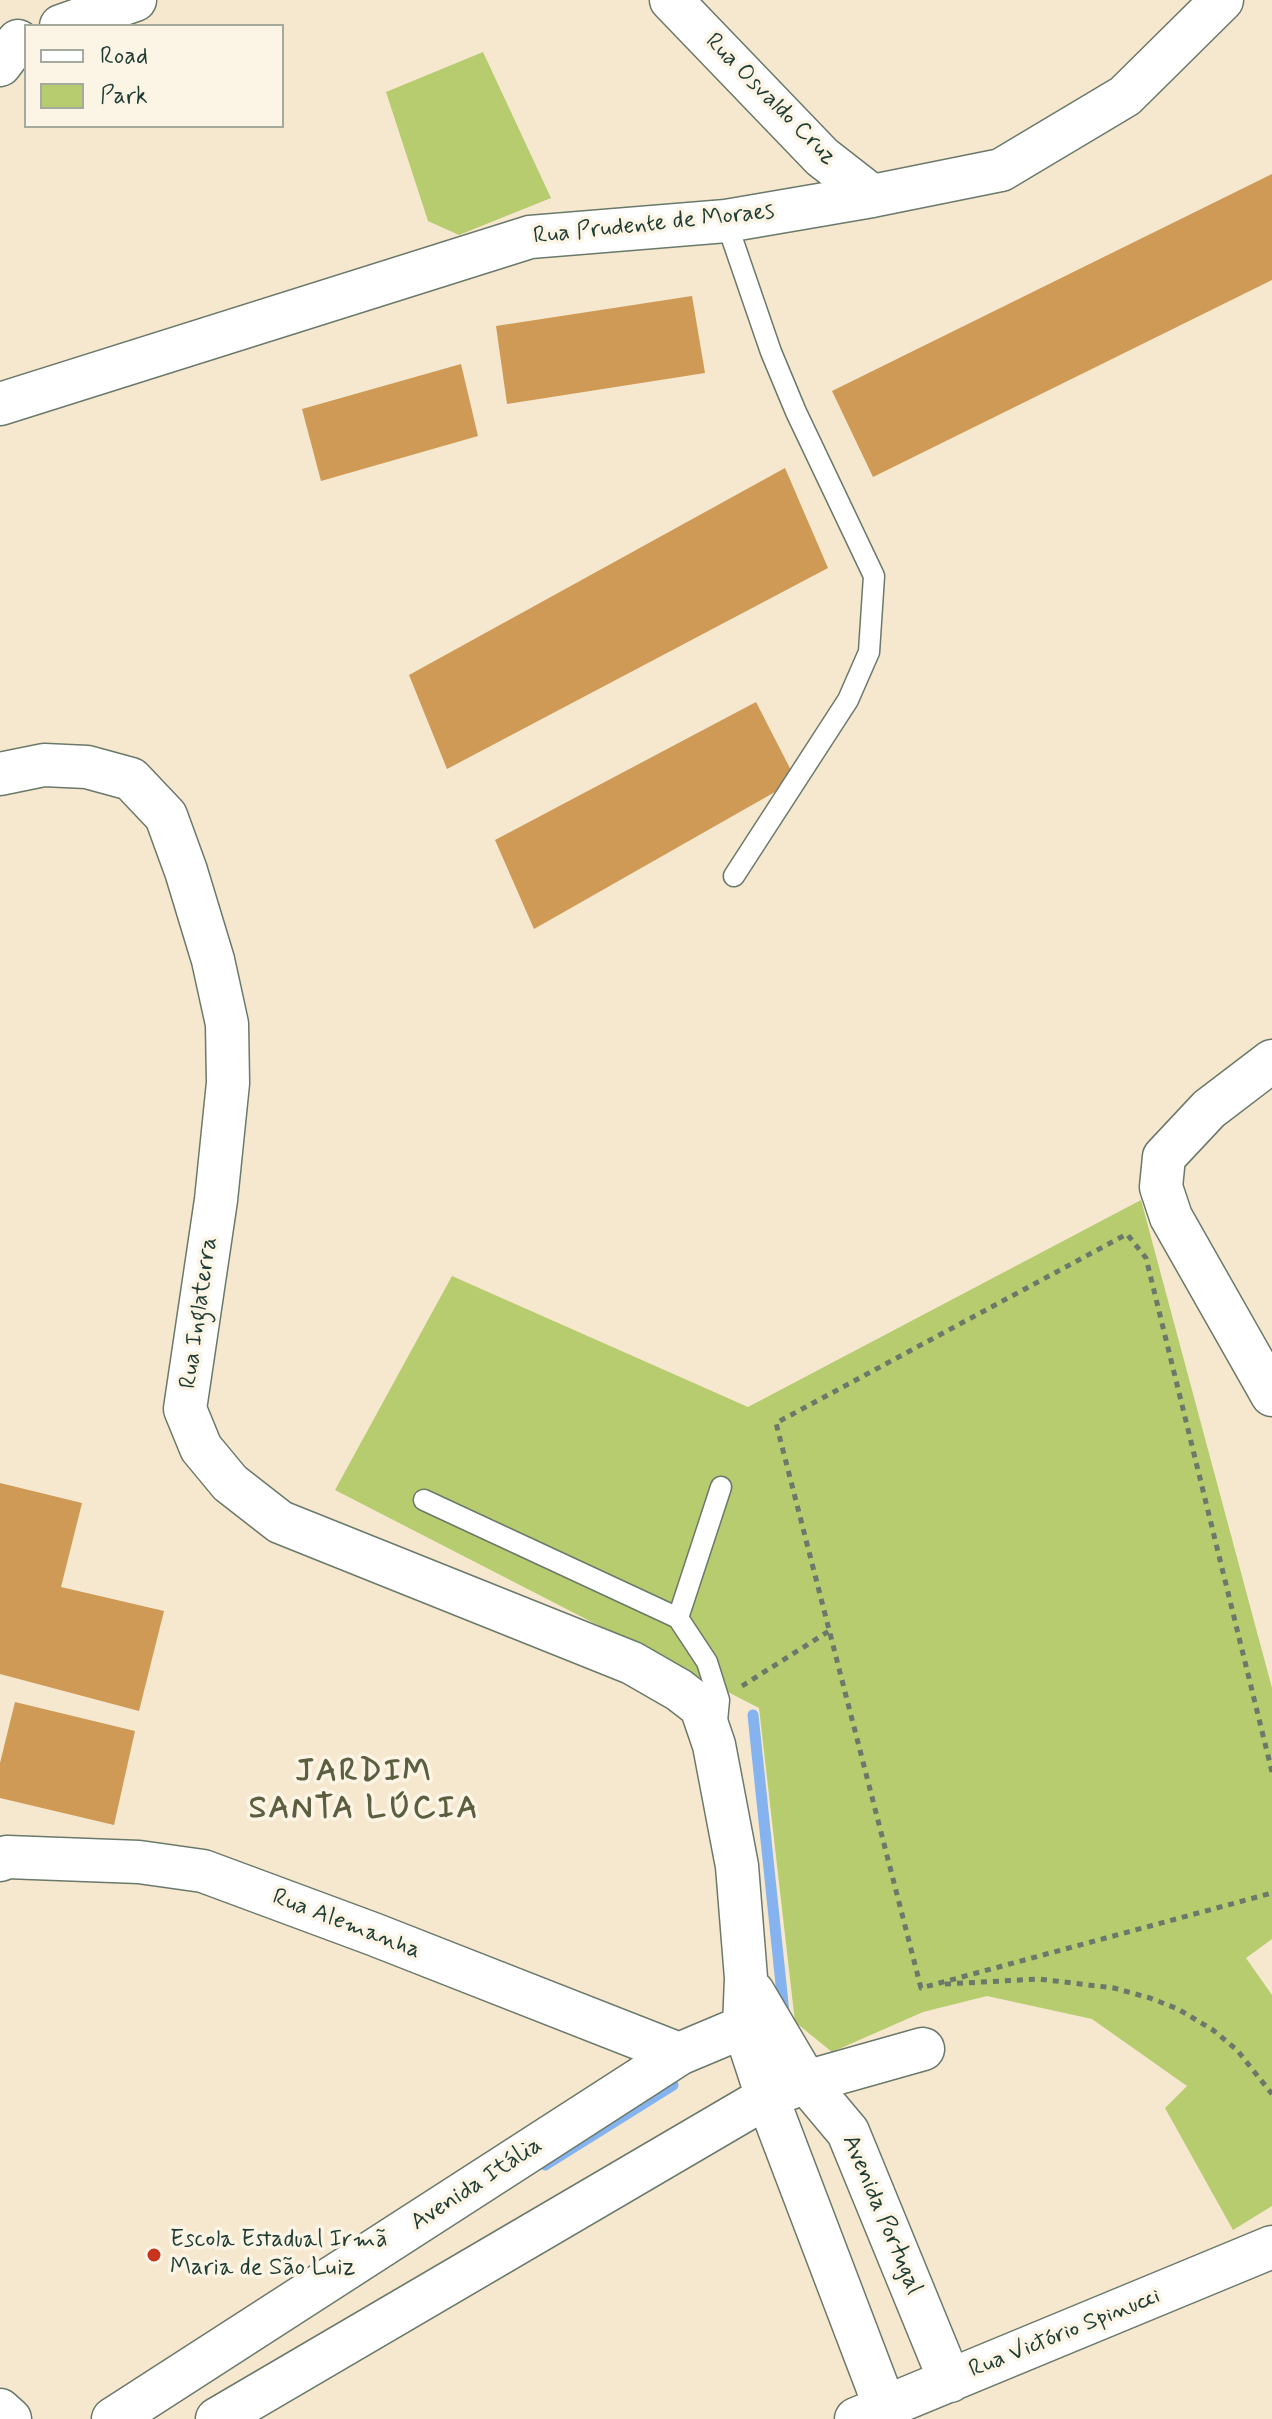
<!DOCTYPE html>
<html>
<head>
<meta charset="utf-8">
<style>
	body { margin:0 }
	#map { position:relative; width:1272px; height:2419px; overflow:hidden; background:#f6e8cf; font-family:Mynerve,sans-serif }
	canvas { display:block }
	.legend { position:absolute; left:24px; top:24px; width:260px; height:104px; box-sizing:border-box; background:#fcf5e5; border:2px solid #a4ab9e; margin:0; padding:10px 14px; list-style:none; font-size:24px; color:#1f3d34 }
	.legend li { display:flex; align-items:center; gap:16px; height:40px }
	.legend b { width:40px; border:2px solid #a4ab9e }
</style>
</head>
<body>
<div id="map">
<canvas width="1272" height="2419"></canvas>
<ul class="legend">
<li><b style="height:10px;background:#fff"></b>Road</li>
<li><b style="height:22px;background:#b7cb6f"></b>Park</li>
</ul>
</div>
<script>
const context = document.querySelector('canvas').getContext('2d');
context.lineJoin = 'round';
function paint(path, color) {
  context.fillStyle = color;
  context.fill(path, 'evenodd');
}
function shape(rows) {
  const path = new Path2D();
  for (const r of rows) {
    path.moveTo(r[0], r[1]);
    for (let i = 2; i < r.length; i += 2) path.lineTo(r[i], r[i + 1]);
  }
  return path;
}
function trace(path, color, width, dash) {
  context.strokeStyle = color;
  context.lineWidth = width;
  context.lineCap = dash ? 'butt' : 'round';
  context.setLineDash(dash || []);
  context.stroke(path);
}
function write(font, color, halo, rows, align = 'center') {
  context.font = font + ' Mynerve,sans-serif';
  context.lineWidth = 7;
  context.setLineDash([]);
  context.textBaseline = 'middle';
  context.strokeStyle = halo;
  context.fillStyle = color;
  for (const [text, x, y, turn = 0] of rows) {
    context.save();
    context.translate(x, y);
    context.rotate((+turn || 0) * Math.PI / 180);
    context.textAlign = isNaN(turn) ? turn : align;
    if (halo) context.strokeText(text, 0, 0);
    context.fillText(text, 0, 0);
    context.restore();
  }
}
const green = shape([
	[483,52,551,198,459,235,428,221,386,92],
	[1141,1200,1272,1688,1272,1939,1246,1958,1272,1995,1272,2206,1233,2230,1165,2108,1187,2086,1092,2019,987,1996,923,2012,832,2052,795,2022,759,1708,335,1490,452,1276,748,1407]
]);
const stream = shape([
	[753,1715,784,2013],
	[545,2165,673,2085]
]);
const building = shape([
	[1272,174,1272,280,873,477,832,391],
	[692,296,705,373,507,404,496,326],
	[461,364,478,436,321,481,302,409],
	[785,468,828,568,447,769,409,675],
	[756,702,796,780,534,929,495,840],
	[0,1483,82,1503,61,1587,164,1611,139,1711,0,1674],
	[15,1702,135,1731,114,1825,0,1798,0,1763]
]);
const path = shape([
	[742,1686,829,1631],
	[1272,1772,1146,1258,1127,1234,776,1423,921,1988,1272,1893],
	[945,1984,1039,1979,1114,1988,1150,1998,1178,2009,1213,2030,1237,2050,1272,2094]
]);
const lane = shape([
	[726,221,771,352,796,412,874,576,869,652,848,700,734,876],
	[424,1500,678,1618,707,1662,719,1700,717,1721],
	[678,1618,721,1487]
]);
const street = shape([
	[671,0,822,157,872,196],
	[61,26,135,0],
	[0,65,18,41],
	[0,404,530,237,726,221,872,196,1001,170,1125,96,1222,0],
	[0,774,44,765,87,767,131,779,166,816,186,871,213,960,227,1024,228,1083,216,1200,185,1409,201,1448,230,1483,280,1522,632,1663,679,1690,701,1707,714,1745,737,1866,746,1978,744,2027,767,2097,885,2407],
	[1272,1061,1209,1109,1164,1157,1161,1187,1171,1217,1272,1395],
	[0,1860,7,1857,139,1862,203,1871,373,1934,679,2054],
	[753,1992,806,2082,848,2132,950,2381],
	[0,2410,10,2419],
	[113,2419,679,2054,767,2017],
	[217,2419,767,2097,806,2082,923,2049],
	[856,2419,1272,2247]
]);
const markers = [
	[154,2255,8,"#c8321e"]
];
const streetNames = [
	["Rua Osvaldo Cruz",770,100,45],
	["Rua Prudente de Moraes",654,225,-6],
	["Rua Inglaterra",200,1313,-82],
	["Rua Alemanha",346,1925,21],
	["Avenida Itália",477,2185,-33],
	["Avenida Portugal",881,2215,67],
	["Rua Victório Spinucci",1065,2334,-22]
];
const poiNames = [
	["Escola Estadual Irmã",170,2241],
	["Maria de São Luiz",170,2269]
];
const districtNames = [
	["JARDIM",364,1773],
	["SANTA LÚCIA",364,1810]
];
paint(green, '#b7cb6f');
trace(stream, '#84b3ef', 11);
paint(building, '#ce9a55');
trace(lane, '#6a796a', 23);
trace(street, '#6a796a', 45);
trace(path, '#6a796a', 5, [6, 6]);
trace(lane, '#fff', 20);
trace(street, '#fff', 42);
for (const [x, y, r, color] of markers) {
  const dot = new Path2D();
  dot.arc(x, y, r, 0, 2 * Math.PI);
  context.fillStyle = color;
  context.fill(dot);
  trace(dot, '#fcf5e5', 3);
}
write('24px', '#1f3d34', '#fcf5e5', streetNames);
write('24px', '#1f3d34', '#fcf5e5', poiNames, 'left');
context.letterSpacing = '2px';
write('bold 32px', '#5c5e40', '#fcf5e5', districtNames);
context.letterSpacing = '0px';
</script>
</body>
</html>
